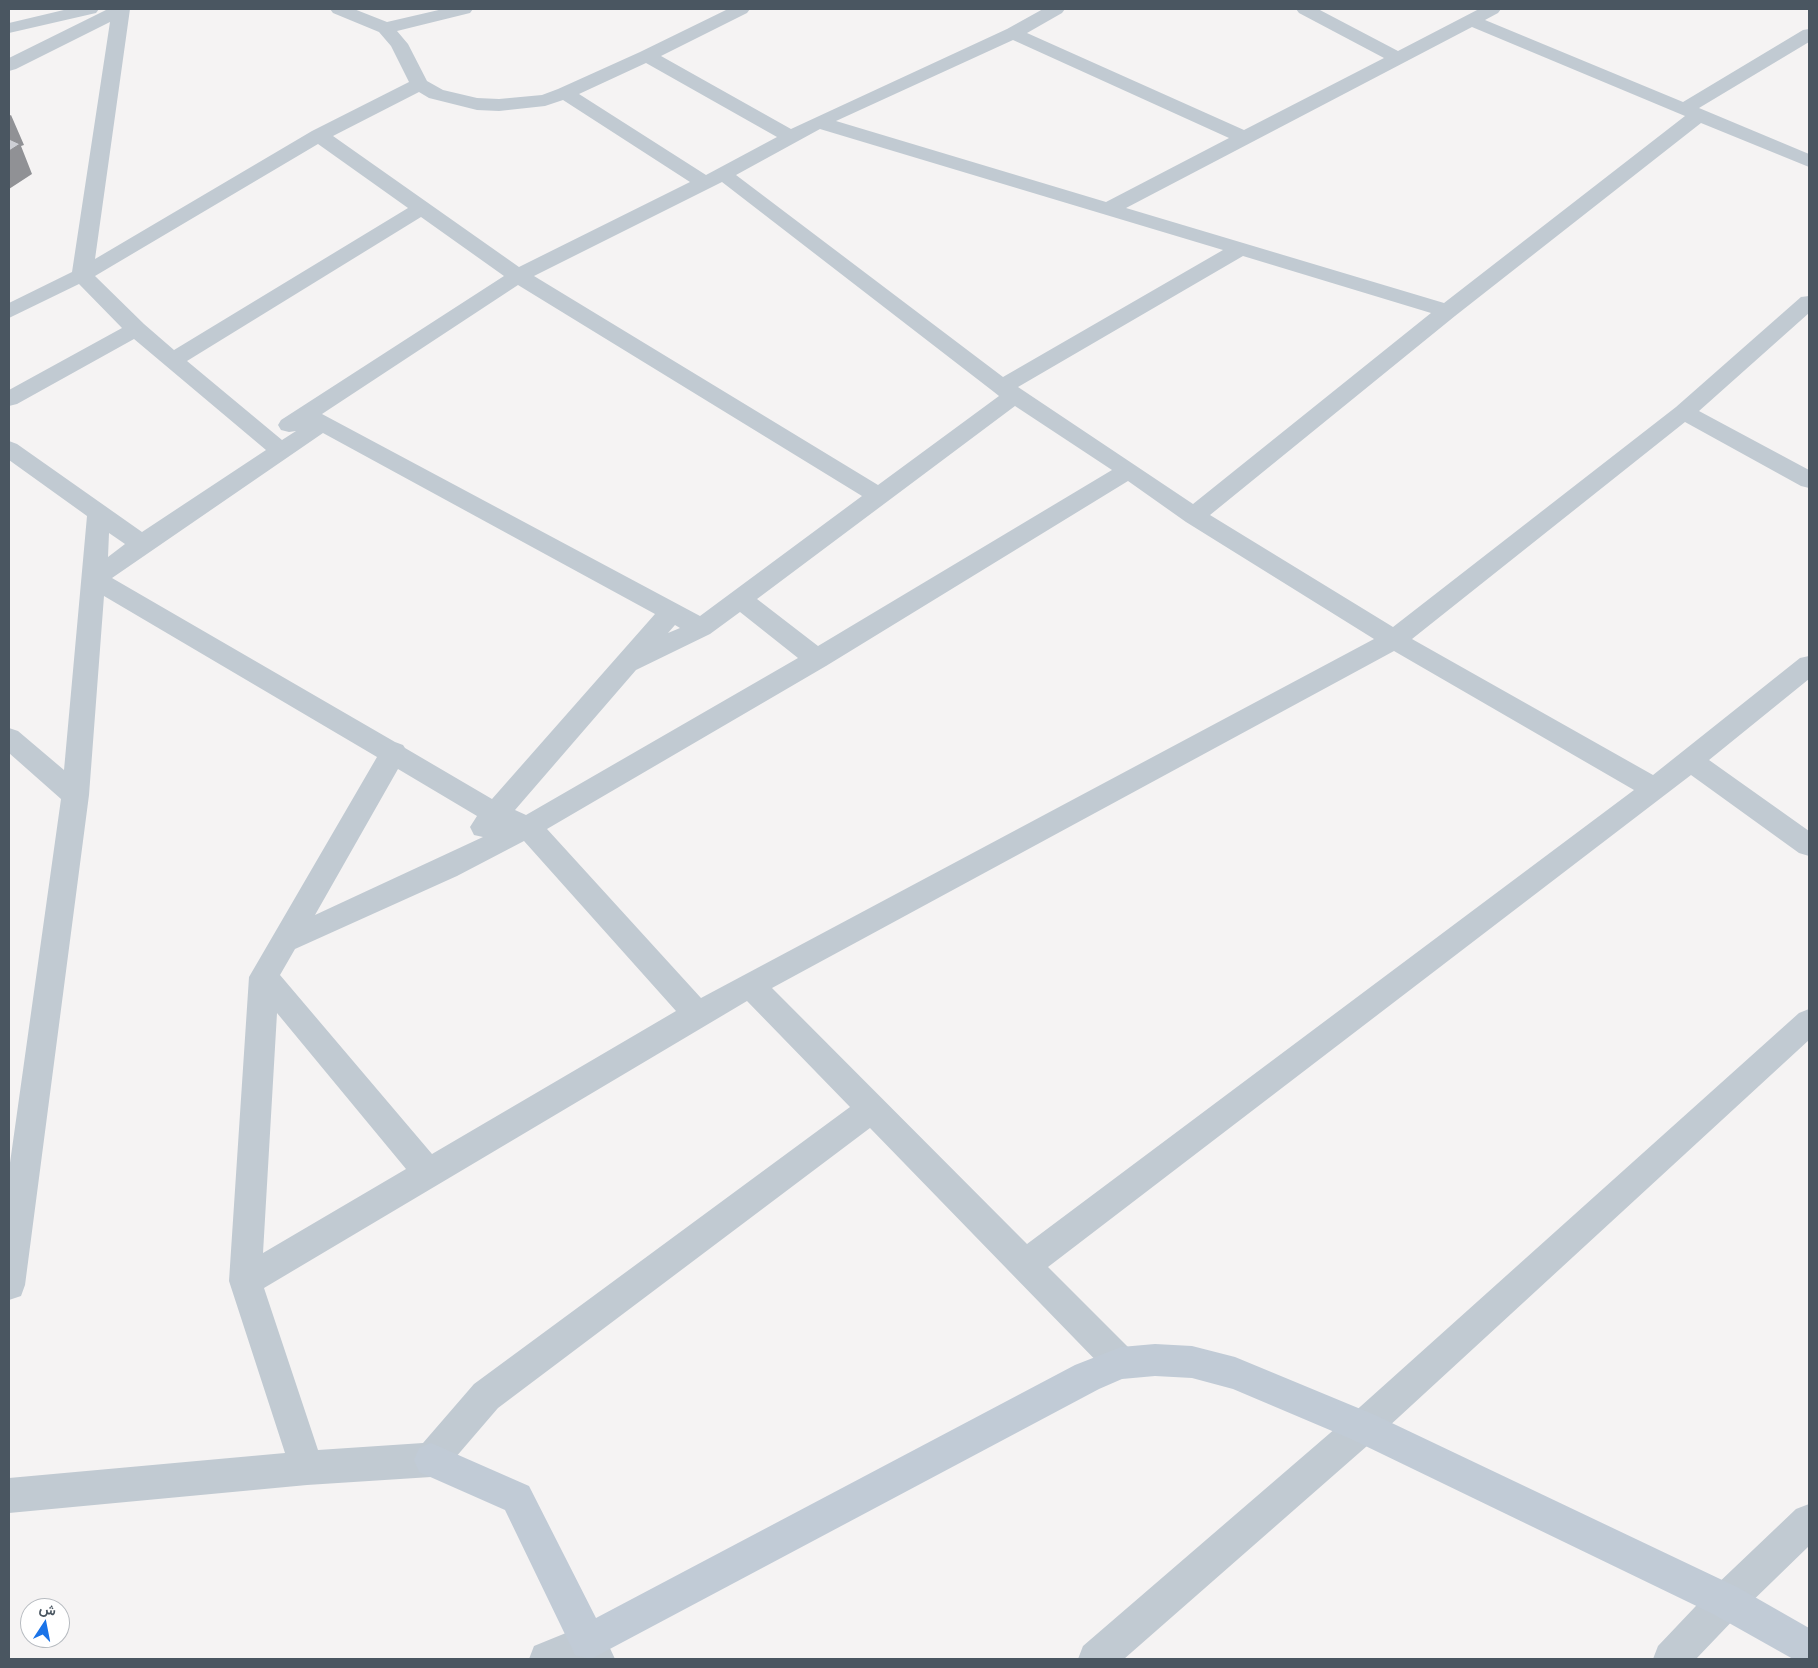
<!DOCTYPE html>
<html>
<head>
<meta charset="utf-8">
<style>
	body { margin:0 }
	#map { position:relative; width:1818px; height:1668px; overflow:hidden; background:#f5f3f3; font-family:"Asap Condensed",Vazirmatn,sans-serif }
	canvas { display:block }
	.frame { position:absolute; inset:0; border:10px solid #4a5661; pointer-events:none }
	.north { position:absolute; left:20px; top:1598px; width:50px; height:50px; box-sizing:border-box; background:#fff; border:1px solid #b7bbc0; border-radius:50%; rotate:11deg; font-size:14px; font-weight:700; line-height:20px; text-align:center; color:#4a5661 }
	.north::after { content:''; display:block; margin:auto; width:18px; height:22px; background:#1a73e8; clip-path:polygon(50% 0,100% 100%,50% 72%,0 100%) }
</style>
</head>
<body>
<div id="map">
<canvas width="1818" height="1668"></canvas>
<div class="frame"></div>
<div class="north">ش</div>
</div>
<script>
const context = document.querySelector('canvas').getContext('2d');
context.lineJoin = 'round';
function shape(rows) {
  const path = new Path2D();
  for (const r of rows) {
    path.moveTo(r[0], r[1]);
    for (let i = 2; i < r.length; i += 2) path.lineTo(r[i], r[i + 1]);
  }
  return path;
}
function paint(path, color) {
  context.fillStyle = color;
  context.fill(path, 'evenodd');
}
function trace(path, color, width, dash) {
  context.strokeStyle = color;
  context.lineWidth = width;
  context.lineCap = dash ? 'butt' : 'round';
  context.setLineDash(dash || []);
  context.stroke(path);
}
const street = shape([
	[68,9,99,9,96,13,9,33,9,23,68,9],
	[108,9,130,9,95,259,312,131,409,82,391,46,379,32,333,13,330,9,354,9,387,22,443,9,473,9,470,13,397,31,408,44,427,81,443,90,477,98,499,99,542,95,558,89,640,52,728,9,750,9,747,13,661,56,791,129,1007,29,1043,9,1065,9,1062,13,1027,33,1244,130,1384,58,1299,13,1296,9,1318,9,1398,51,1479,9,1501,9,1498,13,1485,20,1683,102,1803,30,1809,29,1809,42,1699,108,1809,154,1809,167,1701,123,1455,316,1210,515,1393,627,1676,407,1801,297,1809,296,1809,313,1699,411,1809,470,1809,488,1801,486,1685,422,1412,639,1653,775,1800,658,1809,656,1809,679,1709,760,1809,831,1809,856,1799,853,1691,775,1048,1267,1133,1352,1138,1363,1133,1374,1121,1379,1109,1374,870,1128,498,1408,443,1472,431,1477,307,1485,9,1513,9,1478,285,1453,229,1281,249,977,377,757,104,596,89,795,25,1285,21,1296,9,1300,9,1170,61,799,9,753,9,728,18,731,64,770,87,516,9,460,9,441,17,444,142,532,266,450,134,339,17,404,9,406,9,390,122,328,79,284,9,318,9,303,72,272,110,22,16,69,9,71,9,58,108,9],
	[1472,27,1685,116,1444,303,1126,208,1472,27],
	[1013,40,1229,138,1106,202,836,121,1013,40],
	[646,63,777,137,706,175,579,94,646,63],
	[419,92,429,98,477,110,499,111,545,106,563,100,690,182,519,267,333,136,419,92],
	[820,129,1223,250,1003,377,736,175,820,129],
	[318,144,408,208,174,350,144,324,95,276,318,144],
	[722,182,994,392,999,396,878,485,534,276,722,182],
	[421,217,504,276,281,420,278,425,281,430,289,432,296,431,282,440,187,361,421,217],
	[1243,256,1431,313,1193,504,1018,387,1243,256],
	[518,285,862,496,700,616,322,414,518,285],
	[1015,406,1112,470,818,646,757,599,1015,406],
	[323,433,655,614,492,799,405,748,403,745,395,742,112,578,323,433],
	[1128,481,1186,522,1374,639,701,998,547,829,826,666,1128,481],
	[109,533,125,544,108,557,109,533],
	[740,612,798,658,526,815,515,810,636,670,710,634,740,612],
	[675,625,680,628,668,633,675,625],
	[1394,651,1634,790,1027,1244,772,988,1394,651],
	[398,769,477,816,470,827,474,835,483,837,315,915,398,769],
	[524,841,676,1011,432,1154,280,975,295,949,457,876,524,841],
	[747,1001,850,1107,474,1384,423,1443,318,1450,264,1288,747,1001],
	[277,1013,406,1169,263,1253,277,1013],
	[1809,1009,1809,1040,1375,1439,1124,1659,1078,1659,1083,1646,1351,1415,1799,1013,1809,1009],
	[1809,1504,1809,1546,1739,1614,1696,1659,1653,1659,1658,1646,1713,1588,1796,1509,1809,1504],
	[588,1624,601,1629,615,1659,529,1659,534,1646,588,1624]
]);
const secondary = shape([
	[1155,1344,1192,1346,1235,1357,1375,1415,1739,1588,1809,1628,1809,1659,1793,1659,1713,1614,1351,1439,1233,1389,1192,1378,1155,1376,1122,1379,1099,1389,591,1659,575,1655,505,1510,419,1472,414,1460,419,1448,431,1443,529,1486,596,1618,1075,1365,1121,1347,1155,1344]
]);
const shadedWall = shape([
	[11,115,24,145,21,146,32,174,9,189,9,116]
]);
const building = shape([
	[9,139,20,144,9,151,9,139]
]);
paint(street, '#c1cad2');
paint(secondary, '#c1cbd6');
paint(shadedWall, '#909195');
paint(building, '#cdcfd5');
trace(building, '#909195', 1);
</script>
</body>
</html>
